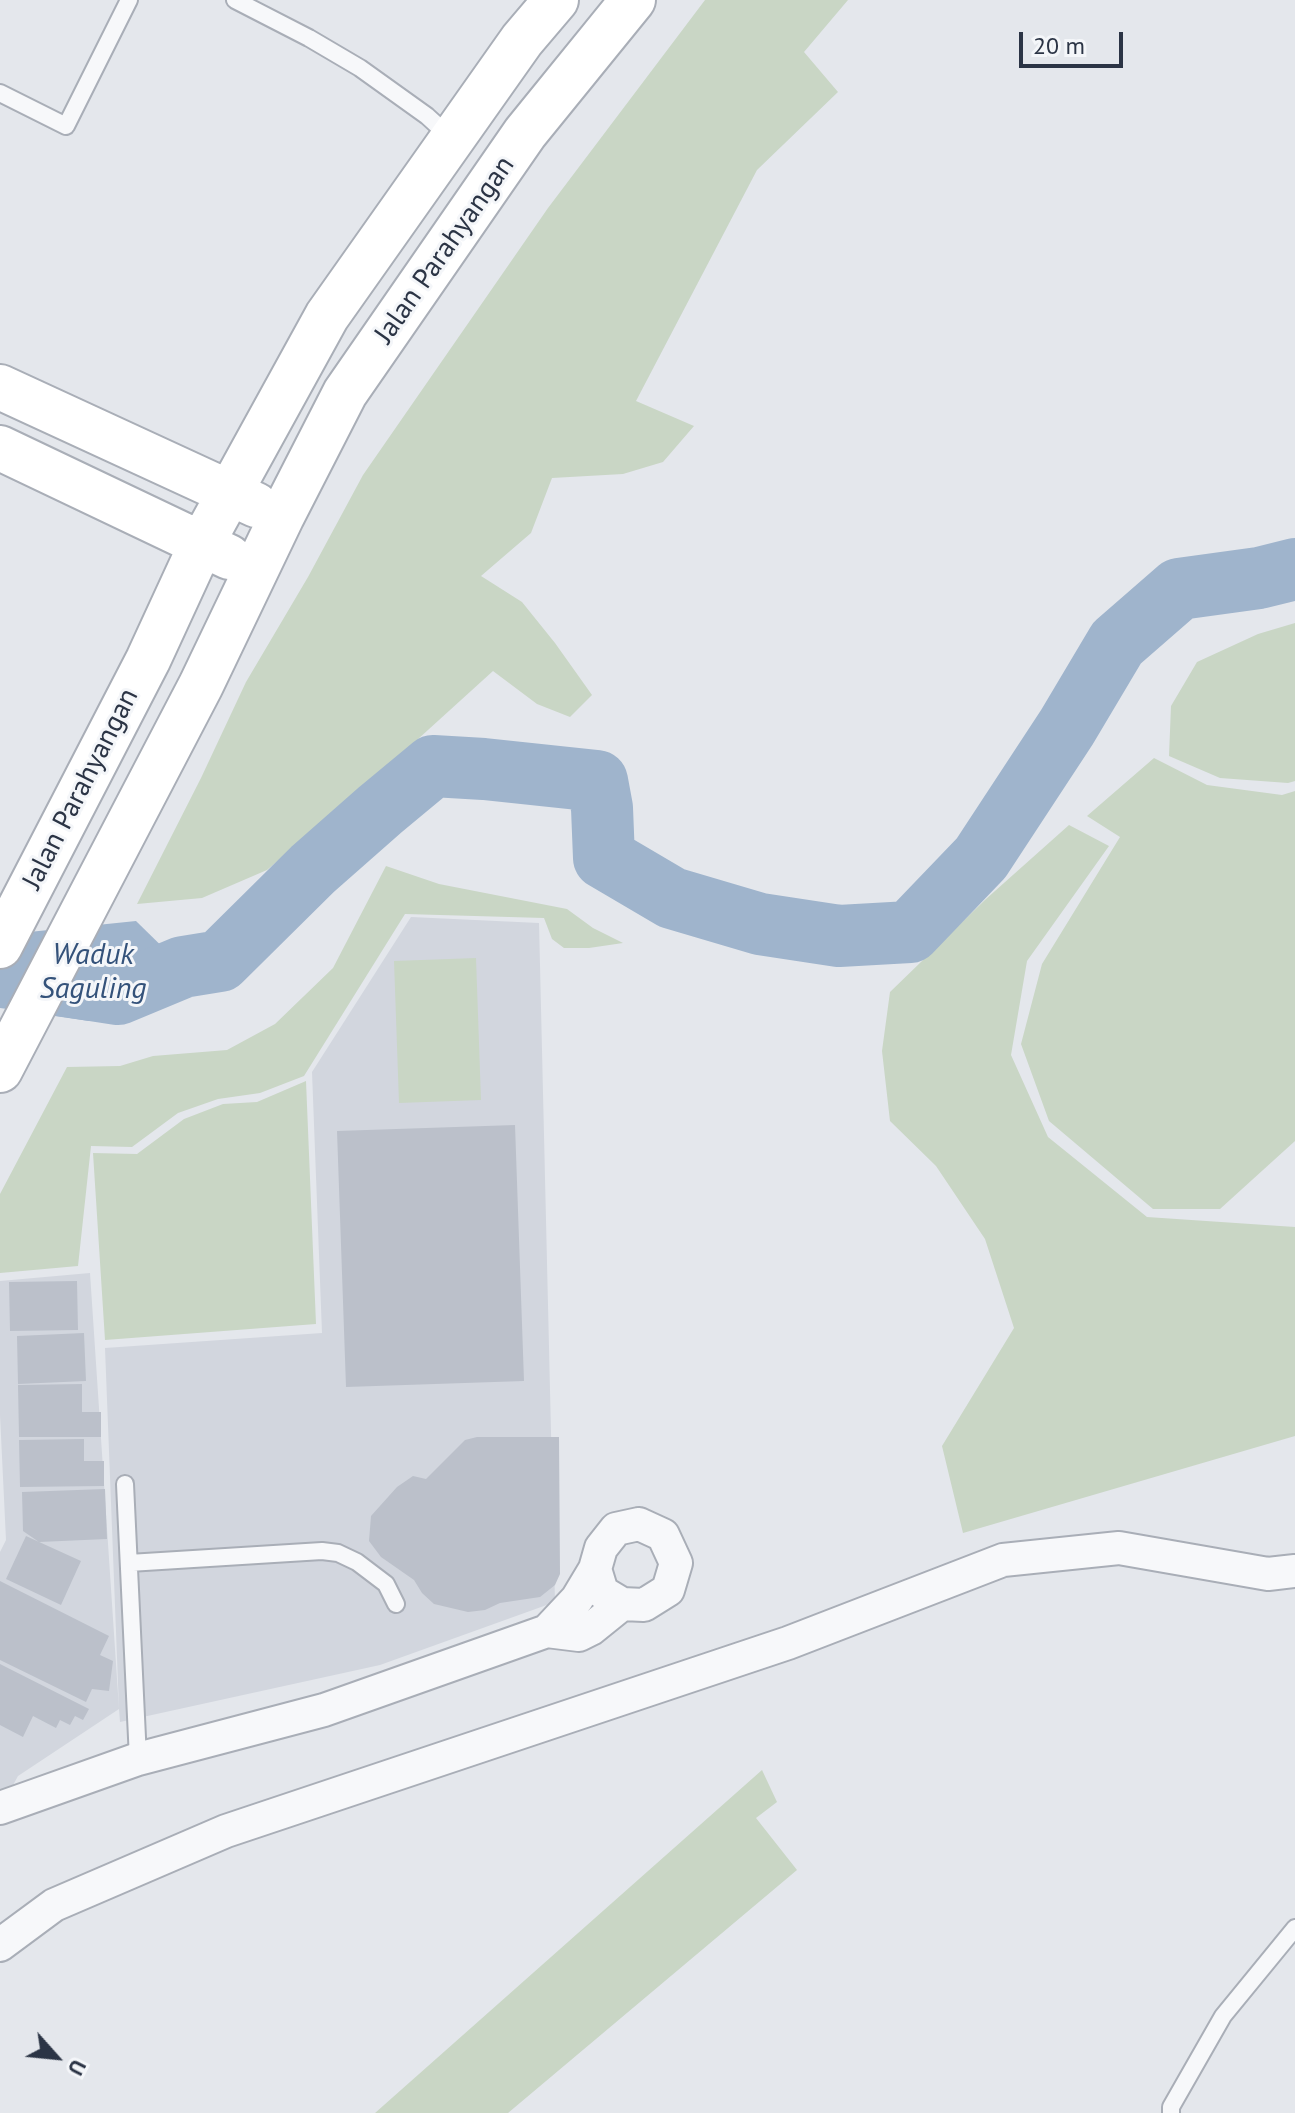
<!DOCTYPE html>
<html>
<head>
<meta charset="utf-8">
<style>
	body { margin:0 }
	#map { position:relative; width:1295px; height:2113px; overflow:hidden; background:#e4e7ec; font-family:"PT Sans",sans-serif }
	canvas { display:block }
	.north { position:absolute; left:16px; top:2017px; width:80px; height:80px; -webkit-text-stroke:6px #f4f6f9; paint-order:stroke; rotate:117deg; font-size:22px; font-weight:700; line-height:32px; text-align:center; color:#2b3445 }
	.north::after { content:''; display:block; margin:auto; width:28px; height:36px; background:#2b3445; clip-path:polygon(50% 0,100% 100%,50% 72%,0 100%) }
	.scale { position:absolute; left:1019px; top:32px; width:104px; height:36px; box-sizing:border-box; border:4px solid #2b3445; border-top:0; padding-left:10px; font-size:24px; line-height:28px; white-space:nowrap; color:#2b3445; -webkit-text-stroke:6px #f4f6f9; paint-order:stroke }
</style>
</head>
<body>
<div id="map">
<canvas width="1295" height="2113"></canvas>
<div class="north">U</div>
<div class="scale">20 m</div>
</div>
<script>
const context = document.querySelector('canvas').getContext('2d');
context.lineJoin = 'round';
function paint(path, color) {
  context.fillStyle = color;
  context.fill(path, 'evenodd');
}
function shape(rows) {
  const path = new Path2D();
  for (const r of rows) {
    path.moveTo(r[0], r[1]);
    for (let i = 2; i < r.length; i += 2) path.lineTo(r[i], r[i + 1]);
  }
  return path;
}
function trace(path, color, width, dash) {
  context.strokeStyle = color;
  context.lineWidth = width;
  context.lineCap = dash ? 'butt' : 'round';
  context.setLineDash(dash || []);
  context.stroke(path);
}
function write(font, color, halo, rows, align = 'center') {
  context.font = font + ' "PT Sans",sans-serif';
  context.lineWidth = 6;
  context.setLineDash([]);
  context.textBaseline = 'middle';
  context.strokeStyle = halo;
  context.fillStyle = color;
  for (const [text, x, y, turn = 0] of rows) {
    context.save();
    context.translate(x, y);
    context.rotate((+turn || 0) * Math.PI / 180);
    context.textAlign = isNaN(turn) ? turn : align;
    if (halo) context.strokeText(text, 0, 0);
    context.fillText(text, 0, 0);
    context.restore();
  }
}
const built = shape([
	[411,917,539,923,555,1602,380,1665,120,1722,119,1709,18,1776,0,1809,0,1552,6,1540,0,1415,0,1281,90,1273,119,1709,105,1348,322,1333,312,1072]
]);
const green = shape([
	[705,0,848,0,804,52,838,92,757,170,636,401,694,426,663,462,623,474,552,478,531,533,481,576,522,602,555,643,592,695,570,717,537,704,493,671,374,779,267,870,202,898,137,904,201,778,246,682,308,577,363,475,548,208],
	[1295,623,1295,781,1288,783,1220,778,1169,756,1171,706,1197,662,1258,634],
	[1154,758,1207,785,1282,795,1295,791,1295,1141,1220,1209,1153,1209,1049,1121,1021,1044,1042,964,1120,837,1087,816],
	[1069,825,1109,846,1027,961,1011,1055,1048,1137,1147,1217,1295,1227,1295,1436,963,1533,942,1446,1014,1328,985,1239,936,1166,890,1121,882,1051,890,992,986,899],
	[386,866,439,884,567,909,593,928,623,943,589,948,564,948,552,939,544,918,405,914,304,1076,260,1093,218,1099,178,1113,132,1147,91,1146,78,1266,0,1273,0,1194,67,1067,120,1066,153,1056,227,1050,275,1024,333,968],
	[476,958,481,1100,399,1103,394,961],
	[306,1081,316,1324,105,1340,93,1153,137,1154,184,1119,223,1104,257,1102],
	[762,1770,777,1802,756,1818,797,1870,508,2113,375,2113]
]);
const water = shape([
	[136,921,183,967,182,995,156,1007,89,1021,0,1008,0,935]
]);
const river = shape([
	[0,976,118,994,183,967,220,961,313,869,380,810,433,766,484,769,597,781,602,808,604,858,672,898,760,924,839,936,910,932,981,858,1067,727,1117,643,1179,589,1259,578,1295,569]
]);
const building = shape([
	[515,1125,524,1381,346,1387,337,1131],
	[77,1281,78,1330,10,1331,9,1282],
	[84,1333,86,1381,18,1384,17,1336],
	[82,1384,82,1412,101,1412,101,1437,19,1437,18,1385],
	[477,1437,559,1437,560,1574,555,1585,540,1597,500,1603,485,1610,468,1612,434,1604,422,1593,414,1580,381,1557,369,1541,371,1516,397,1487,413,1476,426,1479,465,1440],
	[84,1439,84,1461,104,1461,104,1486,20,1487,19,1440],
	[105,1489,107,1539,39,1542,23,1531,22,1492],
	[26,1536,81,1561,61,1605,6,1579],
	[0,1581,109,1636,100,1655,113,1661,109,1691,92,1689,86,1702,0,1660],
	[0,1664,89,1709,83,1720,75,1716,70,1725,60,1720,56,1728,33,1716,23,1737,0,1725]
]);
const lane = shape([
	[235,0,309,38,360,68,427,116,451,138],
	[0,93,66,126,129,0],
	[125,1484,138,1759],
	[129,1563,322,1551,338,1553,357,1562,386,1584,396,1604],
	[1171,2113,1171,2107,1223,2016,1295,1928]
]);
const street = shape([
	[639,1524,663,1535,676,1563,668,1590,644,1605,622,1604,602,1592,595,1569,601,1548,616,1529,639,1524],
	[547,1631,579,1635,591,1629,622,1604],
	[0,1808,138,1759,324,1710,547,1631,577,1599,595,1569],
	[0,1945,54,1905,226,1831,788,1643,1003,1560,1119,1548,1268,1574,1295,1571]
]);
const secondary = shape([
	[0,387,256,505],
	[0,448,229,557],
	[0,946,148,660,201,545,327,316,522,40,556,0],
	[0,1070,201,685,282,516,345,393,525,133,633,0]
]);
const streetNames = [
	["Jalan Parahyangan",445,250,-55],
	["Jalan Parahyangan",81,789,-63]
];
const waterNames = [
	["Waduk",93,955],
	["Saguling",93,989]
];
paint(built, '#d2d6de');
paint(green, '#c9d6c5');
paint(water, '#9fb4cc');
trace(river, '#9fb4cc', 62);
paint(building, '#bbc0ca');
trace(lane, '#a9aeb7', 20);
trace(street, '#a9aeb7', 36);
trace(secondary, '#a9aeb7', 48);
trace(lane, '#f7f8fa', 16);
trace(street, '#f7f8fa', 32);
trace(secondary, '#fff', 44);
write('28px', '#2b3445', '#f4f6f9', streetNames);
write('italic 30px', '#34527a', '#f4f6f9', waterNames);
</script>
</body>
</html>
